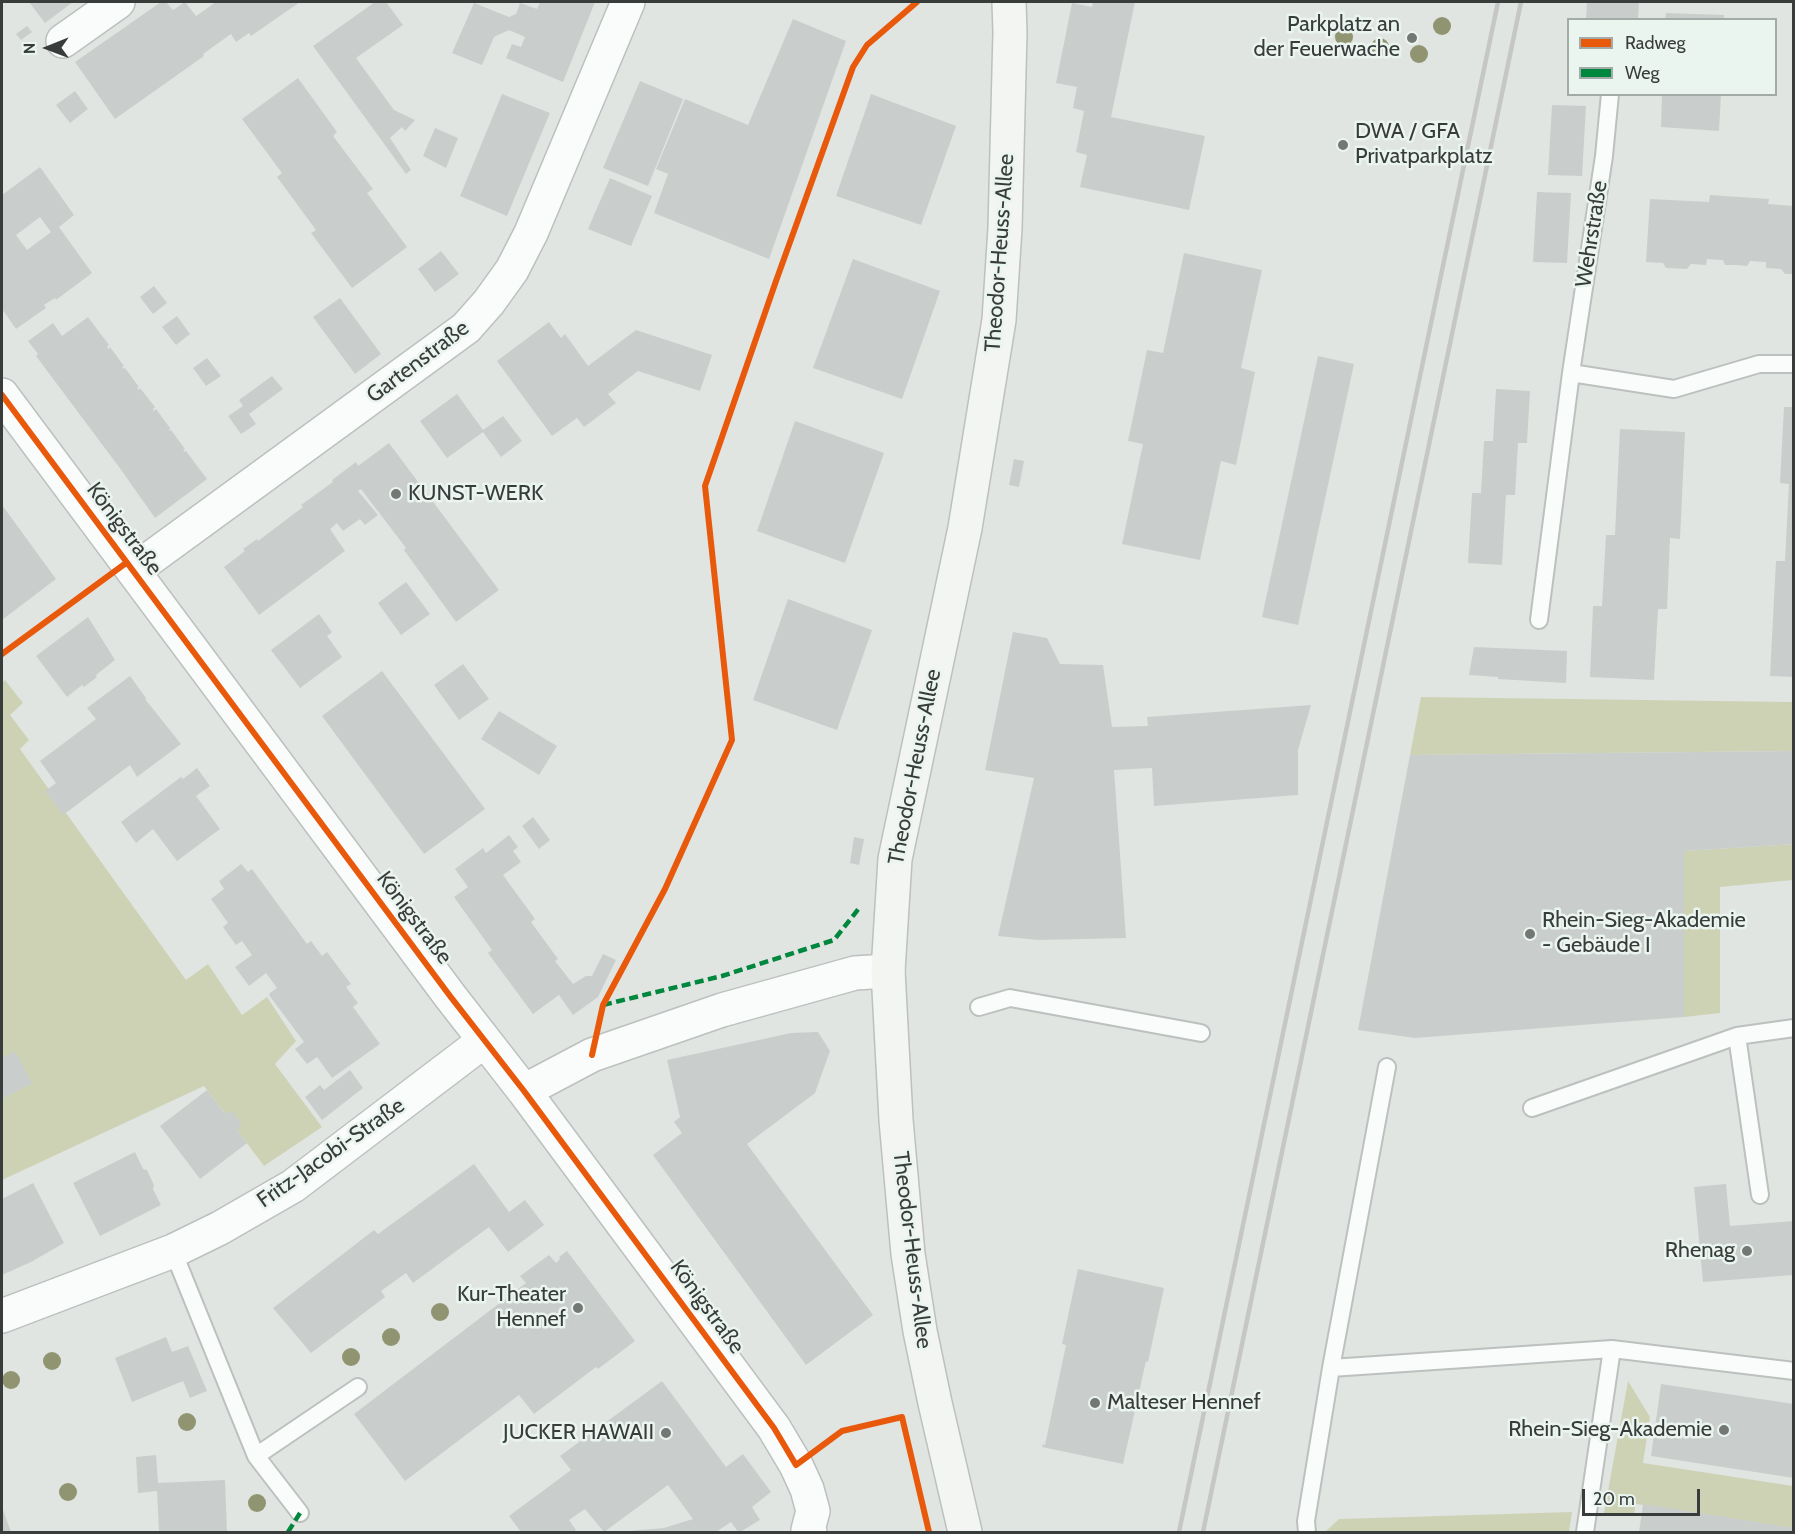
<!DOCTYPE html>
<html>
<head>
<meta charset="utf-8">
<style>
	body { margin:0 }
	#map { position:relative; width:1795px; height:1534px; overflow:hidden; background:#e0e5e2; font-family:Cabin,sans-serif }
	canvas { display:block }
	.frame { position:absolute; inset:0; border:3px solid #383d3b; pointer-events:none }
	.legend { position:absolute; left:1567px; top:18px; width:210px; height:78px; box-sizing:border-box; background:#eaf5f0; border:2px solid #a3aba8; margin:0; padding:8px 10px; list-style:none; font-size:18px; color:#383d3b }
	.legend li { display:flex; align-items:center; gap:12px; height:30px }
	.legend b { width:30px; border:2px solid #a3aba8 }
	.north { position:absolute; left:18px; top:18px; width:60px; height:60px; -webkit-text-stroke:4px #eaf5f0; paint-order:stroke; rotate:269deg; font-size:16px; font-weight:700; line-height:24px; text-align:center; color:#383d3b }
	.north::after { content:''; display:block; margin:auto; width:21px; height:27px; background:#383d3b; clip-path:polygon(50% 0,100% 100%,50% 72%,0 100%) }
	.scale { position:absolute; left:1582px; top:1489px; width:118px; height:27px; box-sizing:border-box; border:3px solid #383d3b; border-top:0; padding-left:8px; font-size:18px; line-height:21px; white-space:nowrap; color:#383d3b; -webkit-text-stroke:4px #eaf5f0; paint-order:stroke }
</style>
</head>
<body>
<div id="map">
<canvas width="1795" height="1534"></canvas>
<div class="frame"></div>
<ul class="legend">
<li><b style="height:8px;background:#e8590c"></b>Radweg</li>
<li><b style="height:8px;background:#00873e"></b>Weg</li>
</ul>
<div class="north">N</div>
<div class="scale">20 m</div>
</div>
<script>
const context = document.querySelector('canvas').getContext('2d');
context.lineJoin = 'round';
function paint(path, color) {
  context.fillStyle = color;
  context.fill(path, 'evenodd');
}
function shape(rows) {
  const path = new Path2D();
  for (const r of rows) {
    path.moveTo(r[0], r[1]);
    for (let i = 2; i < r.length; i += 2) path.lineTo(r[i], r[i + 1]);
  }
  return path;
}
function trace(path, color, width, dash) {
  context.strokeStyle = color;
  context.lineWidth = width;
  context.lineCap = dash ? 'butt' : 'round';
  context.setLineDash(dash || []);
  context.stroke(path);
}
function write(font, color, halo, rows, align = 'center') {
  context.font = font + ' Cabin,sans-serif';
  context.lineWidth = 5;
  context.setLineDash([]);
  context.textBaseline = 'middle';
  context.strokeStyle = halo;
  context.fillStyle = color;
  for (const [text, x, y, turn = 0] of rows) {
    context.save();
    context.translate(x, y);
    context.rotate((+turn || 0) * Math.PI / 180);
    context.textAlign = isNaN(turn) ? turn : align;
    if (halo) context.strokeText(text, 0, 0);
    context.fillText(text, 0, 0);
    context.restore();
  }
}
const green = shape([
	[5,680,23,703,10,715,29,740,20,749,186,980,208,964,242,1015,267,997,296,1041,275,1064,322,1127,264,1166,204,1086,2,1180,2,683],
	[1421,697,1793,702,1793,751,1410,755],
	[1793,844,1793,880,1720,887,1720,1013,1684,1017,1684,851],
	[1628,1381,1650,1417,1643,1463,1793,1486,1793,1528,1636,1504,1634,1513,1604,1513],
	[1572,1512,1569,1532,1325,1532,1339,1519]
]);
const building = shape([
	[29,2,73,2,45,23],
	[161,2,166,2,173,10,185,2,196,16,216,2,300,2,251,36,249,33,236,42,231,34,203,54,204,56,115,119,75,62],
	[375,2,386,2,403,25,356,58,394,110,415,120,405,131,402,127,390,138,411,170,406,174,313,46],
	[540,2,595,2,563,82,506,58,512,44,521,47,525,37,509,30,494,37,482,65,452,53,474,3,509,17,516,14,520,3,537,9],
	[1093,2,1135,2,1111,117,1205,136,1189,210,1080,187,1087,155,1076,152,1084,111,1073,108,1077,87,1056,83,1072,3,1092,7],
	[1587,2,1639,2,1638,20,1586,19],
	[1666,13,1724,15,1724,20,1665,20],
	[793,19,846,41,769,259,654,213,668,174,656,169,685,99,748,125],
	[27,26,32,32,21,40,16,34],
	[298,78,337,132,333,136,373,189,367,193,407,247,352,288,311,233,316,230,277,177,282,173,242,119],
	[640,81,683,99,648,186,603,168],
	[75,91,88,109,70,123,56,105],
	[502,94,550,113,507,216,460,196],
	[871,94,956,126,921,225,836,196],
	[1662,94,1721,94,1719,131,1661,127],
	[1552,105,1586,106,1582,176,1548,175],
	[435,128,458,138,446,168,423,156],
	[40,167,74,215,59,227,92,273,56,300,55,298,44,305,46,308,16,329,2,309,2,195],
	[40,217,51,232,27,250,16,235],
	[610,178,652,196,631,246,588,229],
	[1537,192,1571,193,1567,263,1533,262],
	[1710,195,1769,199,1768,204,1794,206,1794,274,1785,274,1781,269,1766,268,1766,262,1750,261,1747,266,1736,265,1725,265,1723,260,1707,259,1706,265,1691,264,1687,269,1666,268,1663,263,1646,262,1650,199,1709,202],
	[441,251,459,274,435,292,418,269],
	[1184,253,1262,270,1241,368,1255,372,1236,465,1221,461,1200,560,1122,544,1143,444,1128,441,1147,350,1163,353],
	[853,259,940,291,902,399,813,368],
	[154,286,167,303,153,314,140,297],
	[340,298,381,354,355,374,313,317],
	[177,316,190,334,176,345,162,327],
	[88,317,109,345,107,347,109,349,110,347,124,366,122,367,124,369,125,368,139,387,137,388,139,390,140,388,155,407,153,409,154,411,156,409,170,428,169,431,171,430,185,449,183,450,185,452,186,451,207,479,155,518,119,467,36,356,38,354,28,341,53,323,62,336],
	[549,322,561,338,565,334,588,366,636,330,712,355,700,391,638,371,608,394,616,403,584,427,577,418,552,436,497,361],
	[1318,356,1354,364,1298,625,1262,617],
	[207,358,221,376,206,386,193,368],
	[272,376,283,389,249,414,256,424,241,434,228,416,243,406,239,400],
	[1496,389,1530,391,1527,443,1518,443,1515,495,1506,495,1502,565,1468,563,1472,493,1481,493,1484,441,1493,441],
	[457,394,483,430,503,416,522,441,501,457,483,432,447,458,420,421],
	[1784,407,1794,407,1794,677,1770,676,1776,561,1785,561,1789,484,1780,483],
	[795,421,884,453,845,563,757,531],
	[1620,429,1685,432,1680,539,1670,538,1667,609,1658,609,1654,680,1590,677,1593,606,1602,606,1606,535,1615,535],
	[389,443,499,590,456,622,404,550,406,548,361,489,358,491,378,515,365,525,360,519,343,531,337,523,330,529,345,551,259,615,224,567,245,551,243,549,257,539,258,541,303,507,301,505,333,482,332,480,356,462,358,466],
	[1014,459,1024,461,1019,487,1009,485],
	[2,505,56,579,2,620],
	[406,582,430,614,401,635,378,603],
	[788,599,872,630,837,730,753,700],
	[319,614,332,632,327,636,342,657,300,688,271,650],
	[88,617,115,660,96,675,97,677,84,687,82,685,67,697,36,656],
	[1013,632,1047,638,1060,664,1103,665,1112,727,1148,726,1147,717,1311,705,1298,750,1298,795,1154,806,1152,768,1114,770,1126,938,1038,940,998,936,1034,778,985,770],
	[1474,647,1567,651,1566,683,1498,679,1498,677,1469,675],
	[463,664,489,699,459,720,434,685],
	[382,671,485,809,424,854,322,716],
	[130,676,146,698,145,699,181,744,137,777,130,765,63,815,45,791,56,783,40,761,96,719,87,708],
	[499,711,557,746,539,775,481,739],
	[1794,751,1794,844,1684,851,1684,1017,1415,1038,1358,1030,1410,755],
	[197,768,210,786,196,796,220,829,177,861,153,829,136,843,121,822,181,777,183,779],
	[533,817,550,840,539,849,522,826],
	[509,835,518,847,513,851,521,862,503,875,535,919,531,922,558,959,555,961,573,984,586,976,592,976,603,954,616,960,598,997,573,1015,559,995,533,1014,488,953,492,950,454,897,468,887,455,869,483,848,486,853],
	[854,837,864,839,859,865,850,863],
	[241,864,248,872,252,869,307,944,311,941,322,956,327,952,351,984,346,987,358,1003,353,1007,380,1044,332,1078,317,1057,307,1064,295,1049,304,1042,269,995,270,993,277,988,266,973,249,986,235,967,252,955,242,941,236,945,223,927,228,923,211,899,224,889,219,881],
	[818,1032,830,1051,815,1093,747,1144,873,1315,806,1365,653,1155,682,1133,674,1122,680,1117,667,1060,791,1033],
	[15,1051,32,1083,2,1099,2,1058],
	[350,1070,363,1088,322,1120,305,1097,320,1085,324,1090],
	[207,1090,225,1114,228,1112,233,1112,241,1123,240,1128,237,1130,247,1143,200,1179,160,1126],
	[135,1152,143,1169,147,1170,154,1185,153,1189,161,1205,100,1236,73,1183],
	[474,1164,509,1212,525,1200,544,1225,508,1252,489,1227,413,1283,406,1273,381,1291,385,1297,311,1353,273,1308,374,1230,378,1234],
	[33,1183,64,1243,31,1262,2,1275,2,1199],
	[1726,1184,1730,1226,1794,1221,1794,1275,1703,1282,1694,1187],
	[567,1251,635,1341,598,1369,596,1367,534,1414,519,1395,405,1481,354,1414,526,1283,520,1276,549,1255,556,1263,560,1259,559,1257],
	[1078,1269,1164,1288,1148,1362,1146,1361,1123,1464,1042,1447,1043,1444,1045,1445,1066,1345,1062,1344],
	[166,1337,172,1352,188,1346,207,1391,190,1398,183,1381,132,1402,115,1358],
	[662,1381,726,1467,743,1454,771,1492,752,1507,760,1520,740,1532,738,1532,731,1522,716,1532,629,1532,629,1531,664,1528,693,1519,668,1485,604,1532,585,1509,569,1520,576,1530,573,1532,521,1532,509,1516,571,1470,560,1456],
	[1661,1384,1794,1404,1794,1478,1651,1456],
	[156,1455,158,1483,225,1480,227,1532,159,1532,157,1491,138,1493,136,1457],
	[1643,1504,1794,1528,1794,1532,1639,1532],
	[2,1507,11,1532,2,1532]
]);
const lane = shape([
	[1571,373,1674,389,1759,364,1794,364],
	[1539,620,1571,373,1604,156,1610,94],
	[979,1007,1010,998,1201,1033],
	[1532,1108,1737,1036],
	[1760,1195,1737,1036,1794,1028],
	[173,1251,256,1456,300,1513],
	[1331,1368,1387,1067],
	[256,1456,358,1387],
	[1307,1532,1306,1521,1331,1368,1612,1349,1794,1371],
	[1585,1532,1612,1349]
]);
const street = shape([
	[63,41,118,2],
	[2,395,450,996,524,1091,774,1428,796,1465,807,1489,813,1511,808,1530,810,1532],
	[133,571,466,328,489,302,512,270,531,233,628,2],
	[524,1091,592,1055,722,1010,855,973,888,971],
	[2,1316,173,1251,220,1228,293,1186,484,1041]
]);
const secondary = shape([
	[965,1532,935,1403,920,1331,908,1254,896,1120,888,971,895,859,965,528,999,320,1005,228,1010,32,1009,2]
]);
const rail = shape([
	[1179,1532,1498,2],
	[1203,1532,1521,2]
]);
const quiet = shape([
	[603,1005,722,976,834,940,860,907],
	[288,1532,300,1513]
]);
const cycleway = shape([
	[2,395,450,996,524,1091,774,1428,796,1465,842,1431,902,1417,929,1532],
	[2,654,126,563],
	[592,1055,603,1005,665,889,732,740,705,486,776,281,853,67,867,45,917,2]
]);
const trees = [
	[1442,26],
	[1344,37],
	[1380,47],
	[1419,54],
	[440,1312],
	[391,1337],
	[351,1357],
	[52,1361],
	[11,1380],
	[187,1422],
	[68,1492],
	[257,1503]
];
const markers = [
	[1412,38,6,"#737875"],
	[1343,145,6,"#737875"],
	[396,494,6,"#737875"],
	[1530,934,6,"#737875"],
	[1747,1251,6,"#737875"],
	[578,1308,6,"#737875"],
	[1095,1403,6,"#737875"],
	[1724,1430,6,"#737875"],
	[666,1433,6,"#737875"]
];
const poiNames = [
	["Parkplatz an",1400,25],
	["der Feuerwache",1400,50],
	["DWA / GFA",1355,132,"left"],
	["Privatparkplatz",1355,157,"left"],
	["KUNST-WERK",408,494,"left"],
	["Rhein-Sieg-Akademie",1542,921,"left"],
	["- Gebäude I",1542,946,"left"],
	["Rhenag",1735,1251],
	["Kur-Theater",566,1295],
	["Hennef",566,1320],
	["Malteser Hennef",1107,1403,"left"],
	["Rhein-Sieg-Akademie",1712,1430],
	["JUCKER HAWAII",654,1433]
];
const streetNames = [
	["Wehrstraße",1592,234,-81],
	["Theodor-Heuss-Allee",1000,253,-86],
	["Gartenstraße",418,362,-37],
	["Königstraße",124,529,53],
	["Theodor-Heuss-Allee",915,767,-79],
	["Königstraße",414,918,53],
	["Fritz-Jacobi-Straße",331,1153,-35],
	["Theodor-Heuss-Allee",912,1250,83],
	["Königstraße",707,1307,54]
];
paint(green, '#ced2b5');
paint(building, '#c9cecc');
trace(lane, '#bcc0be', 20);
trace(street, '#bcc0be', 36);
trace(secondary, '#bcc0be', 36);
trace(lane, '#fafbfb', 16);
trace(street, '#fafbfb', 33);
trace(secondary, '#f2f5f2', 33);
trace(rail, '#c6c6c6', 4.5);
trace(quiet, '#00873e', 4.5, [9, 4.5]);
trace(cycleway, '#e8590c', 6);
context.fillStyle = '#919471';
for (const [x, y] of trees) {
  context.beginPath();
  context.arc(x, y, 9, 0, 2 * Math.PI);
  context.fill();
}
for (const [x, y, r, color] of markers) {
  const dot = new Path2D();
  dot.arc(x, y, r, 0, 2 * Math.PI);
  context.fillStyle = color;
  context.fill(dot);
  trace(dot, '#eaf5f0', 2);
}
write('22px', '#383d3b', '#eaf5f0', poiNames, 'right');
write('22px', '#383d3b', '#eaf5f0', streetNames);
</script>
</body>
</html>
